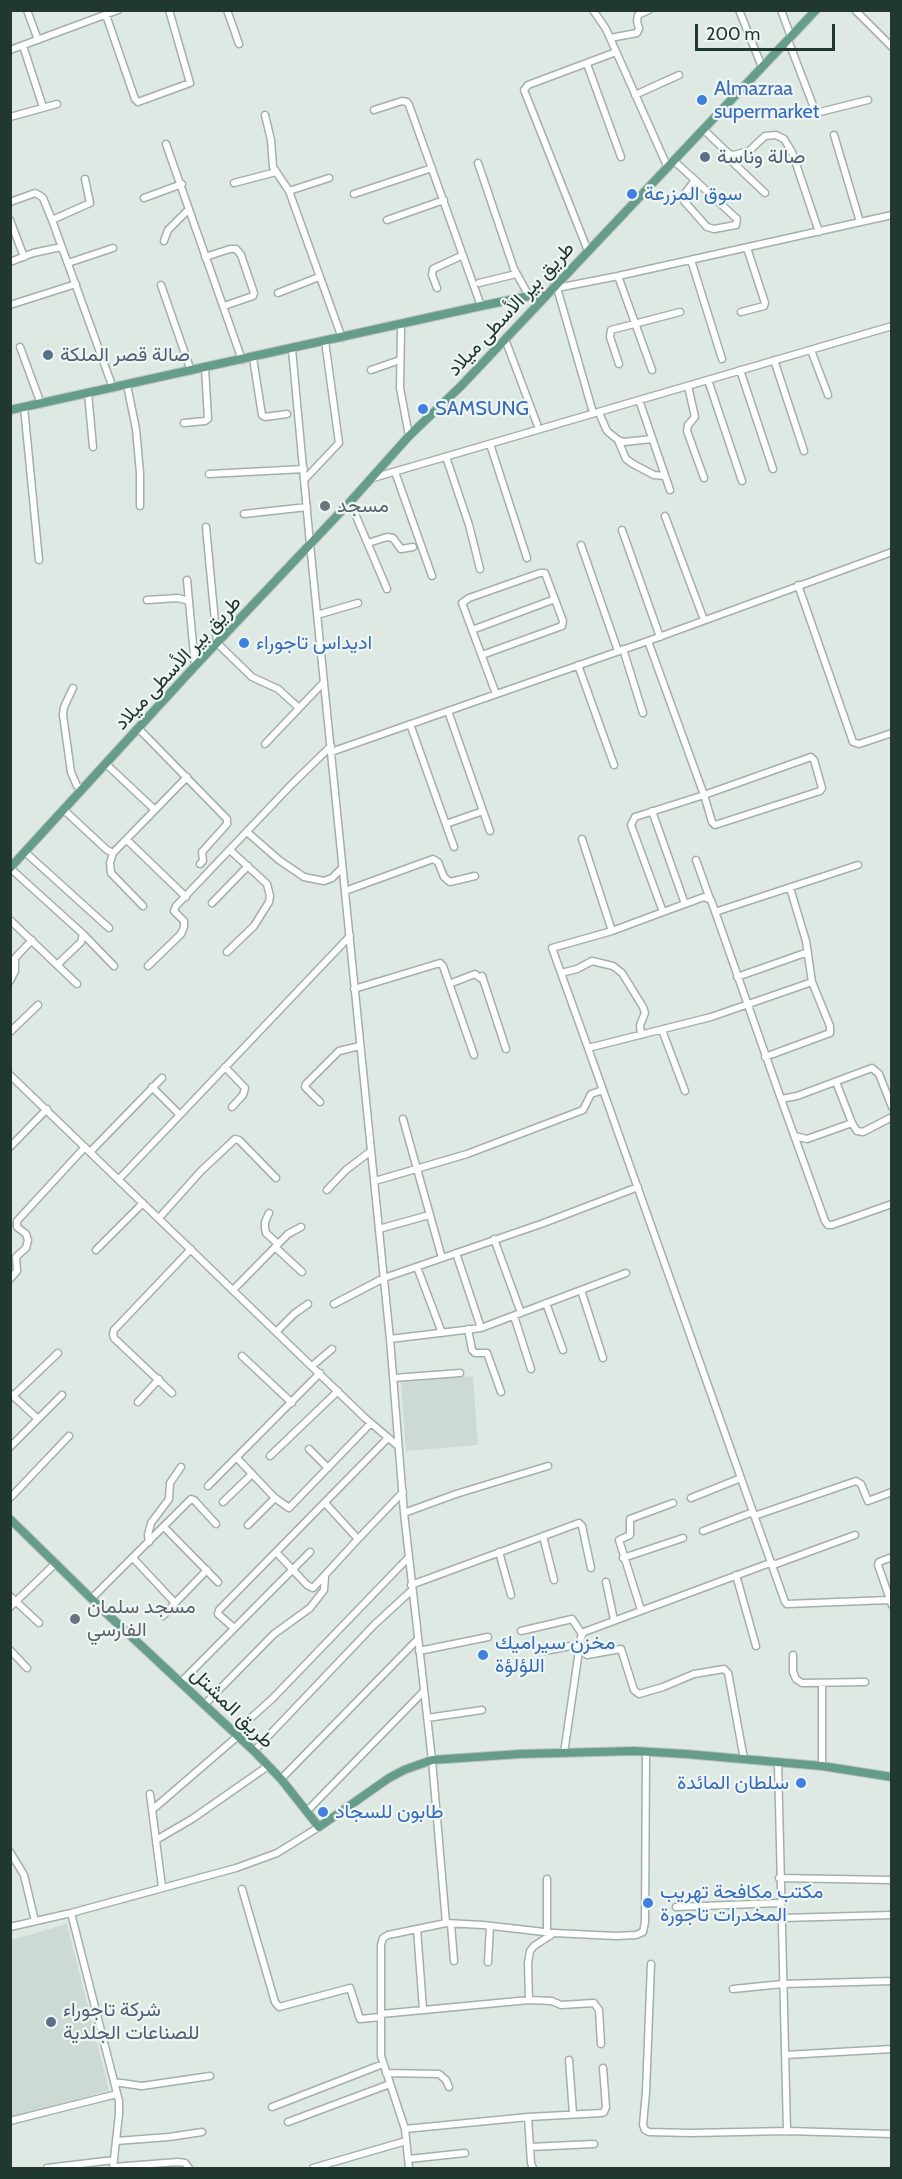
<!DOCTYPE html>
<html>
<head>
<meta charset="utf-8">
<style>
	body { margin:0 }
	#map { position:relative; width:902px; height:2179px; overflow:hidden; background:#dfe9e4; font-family:Cabin,sans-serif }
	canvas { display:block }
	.frame { position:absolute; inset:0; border:12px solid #213830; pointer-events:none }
	.scale { position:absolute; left:695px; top:24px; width:140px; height:27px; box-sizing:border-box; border:3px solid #213830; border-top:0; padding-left:8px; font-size:18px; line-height:21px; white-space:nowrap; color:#213830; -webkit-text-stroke:4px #eff6f2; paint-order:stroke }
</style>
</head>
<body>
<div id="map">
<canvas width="902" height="2179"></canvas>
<div class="frame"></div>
<div class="scale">200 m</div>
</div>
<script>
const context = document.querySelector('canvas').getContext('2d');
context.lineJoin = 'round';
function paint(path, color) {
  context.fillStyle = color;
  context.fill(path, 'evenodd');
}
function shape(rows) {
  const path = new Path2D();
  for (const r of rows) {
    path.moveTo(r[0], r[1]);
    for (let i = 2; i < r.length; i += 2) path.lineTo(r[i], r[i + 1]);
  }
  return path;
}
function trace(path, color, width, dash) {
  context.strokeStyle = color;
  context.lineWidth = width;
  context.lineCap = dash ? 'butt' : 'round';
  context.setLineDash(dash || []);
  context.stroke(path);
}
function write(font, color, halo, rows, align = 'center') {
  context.font = font + ' Cabin,Vazirmatn,sans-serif';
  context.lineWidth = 4.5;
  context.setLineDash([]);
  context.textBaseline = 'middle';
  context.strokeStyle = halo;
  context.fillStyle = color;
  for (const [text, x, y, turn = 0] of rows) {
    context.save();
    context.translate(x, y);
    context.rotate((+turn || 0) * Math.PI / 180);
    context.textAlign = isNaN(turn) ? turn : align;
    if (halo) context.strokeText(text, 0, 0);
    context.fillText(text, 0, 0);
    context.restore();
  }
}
const built = shape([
	[473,1376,478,1445,406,1451,401,1382],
	[67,1924,109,2090,11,2119,11,1940]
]);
const minor = shape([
	[27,10,38,40],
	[227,10,239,44],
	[593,10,606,29,668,168],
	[739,10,762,67],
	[781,10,791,37],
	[855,10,892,47],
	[106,15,135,99,138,102,190,83,169,10],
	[610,38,637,33,639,29,637,21,638,15,649,10],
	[788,40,816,113,868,100],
	[23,46,43,107],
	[10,50,118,10],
	[587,64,621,157],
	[635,95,679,75],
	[374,110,402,101,407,102,409,105,481,306],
	[265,115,271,140,273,167,289,191,342,338],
	[10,117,57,104],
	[703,129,729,154,734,155,749,151,765,136,776,135,784,139,792,152,819,232],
	[834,135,860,222],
	[166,144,242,360],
	[723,153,765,193],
	[674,161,695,180,737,219,736,225,714,229,707,227,684,201,683,196,695,180],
	[478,163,514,269,529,296],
	[85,179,90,203,52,220,113,388],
	[234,183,276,172],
	[289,191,329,178],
	[354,194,432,168],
	[144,198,182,184],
	[10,202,35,193,39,195,43,198,52,220],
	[10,220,24,257],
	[387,220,444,200],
	[164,241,168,230,189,209],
	[588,251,524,90,528,85,616,52],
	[205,257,230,249,236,249,241,255,254,293,253,296,224,306],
	[691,260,722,359],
	[10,262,33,253,61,247],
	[68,263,113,248],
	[618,276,652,370],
	[479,283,516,274],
	[161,285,191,371],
	[554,286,557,288,618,276,892,215],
	[437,288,432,275,433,269,463,255],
	[557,288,592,409],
	[278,293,319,277],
	[10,305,76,284],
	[741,312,764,306,765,303,747,248],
	[401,330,400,388,409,436],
	[505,339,537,424],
	[20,347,41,404],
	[292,349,310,544,390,1339,404,1513,432,1760,446,1923,388,1935,383,1938,381,1945,381,2056,405,2129,409,2168],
	[811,350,828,395],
	[253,358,262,415,265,417,287,414],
	[774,360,804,451],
	[619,364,610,337,611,330,680,312],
	[371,370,400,360],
	[740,370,773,469],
	[708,380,742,481],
	[127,385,136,429,140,473,140,506],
	[688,386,695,417,688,425,687,431,704,478],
	[88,393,93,447],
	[639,400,670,490],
	[24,407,39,560],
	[599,413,607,431,618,440,624,442,652,439],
	[184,423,205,421,208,419,205,368],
	[618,440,626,459,633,464,654,475,665,476],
	[490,444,527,558],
	[446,457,469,525,480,569],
	[395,472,432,576],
	[209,474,304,469],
	[373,478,892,326],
	[304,480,339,443,325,341],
	[350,502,387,589],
	[244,514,307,507],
	[665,516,704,620],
	[206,527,217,643,252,677,278,689,299,708],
	[622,530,660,637],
	[368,543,387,537,393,538,401,549,413,547],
	[581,545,618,651],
	[187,580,195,666],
	[798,585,853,742,859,744,892,733],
	[147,600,178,598,189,601],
	[317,615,358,603],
	[472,630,555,599],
	[648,641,704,795,712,822,715,825,820,791,822,788,814,760,811,757,704,795,635,817,631,825,663,912,704,897,711,900,781,1099,797,1096,872,1068,879,1074,892,1107],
	[623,649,643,713],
	[482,655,562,626,563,621,545,573,540,573,469,598,462,603,496,694],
	[578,665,614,765],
	[73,688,64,707,63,715,71,772,77,786,82,789],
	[448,711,490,831],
	[410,724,454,847],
	[139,729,227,819,227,824,202,852,203,861,200,864],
	[265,744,324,682],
	[331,752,648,641,892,552],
	[106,764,154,809],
	[64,810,107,850,113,853,187,777],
	[652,811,685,904],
	[446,824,483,811],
	[247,832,279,860,304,877,324,881,332,878,342,868],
	[582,839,612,931,663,912],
	[127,840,186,897],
	[25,852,109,928],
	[113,853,110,863,111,873,143,906],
	[696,860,710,899],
	[10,868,83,934,114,966],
	[790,888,806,941,812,982,711,1017,588,1048,785,1602,787,1604,889,1600],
	[345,891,433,859,438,862,444,877,450,882,475,876],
	[212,903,248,866],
	[715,912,858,865],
	[10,920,77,984],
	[227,952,254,926,269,902,270,896,267,884,231,851],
	[58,964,81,942,83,934],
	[148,966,181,934,184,927,184,921,174,911,176,906,292,784,331,746],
	[561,973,577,969,592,961,613,966,622,973,643,1007,645,1013,640,1025,641,1035],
	[737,977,808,952],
	[10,981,15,971,15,958,32,940],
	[449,984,475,974,480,978,482,976,506,1049],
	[354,989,440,963,443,966,474,1055],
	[662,1030,685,1091],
	[10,1032,38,1005],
	[588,1048,552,948,612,931],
	[765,1057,830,1033,830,1026,812,982],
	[225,1067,245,1088,243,1095,232,1107],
	[10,1075,365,1418,398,1446],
	[836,1082,852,1123],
	[152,1087,179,1114],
	[781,1099,825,1221,828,1225,832,1225,892,1204],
	[320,1102,305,1087,306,1084,339,1051,360,1046],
	[403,1119,442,1258],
	[795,1136,807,1139,852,1123,857,1131,863,1132,892,1117],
	[10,1147,47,1109],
	[90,1152,162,1078],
	[119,1179,350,936],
	[375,1181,467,1154,583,1110,591,1094,603,1090],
	[327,1190,346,1170,371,1151],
	[269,1213,265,1222,265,1228,266,1233,278,1244],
	[159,1218,201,1171,235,1139,239,1140,276,1178],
	[379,1229,429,1215],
	[494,1239,521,1313],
	[275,1247,302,1272],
	[96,1250,143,1203],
	[456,1253,481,1328],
	[417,1267,442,1333],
	[10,1279,17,1271,16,1257,26,1248,28,1240,26,1234,17,1227,17,1221,85,1147],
	[233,1290,288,1234,301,1227],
	[581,1290,603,1358],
	[546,1303,563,1350],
	[334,1304,384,1278,541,1224,638,1187],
	[514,1316,531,1369],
	[468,1329,472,1350,475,1353,487,1353,501,1392],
	[277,1331,294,1314,308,1304],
	[390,1339,481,1328,626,1273],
	[242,1356,292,1403],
	[312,1366,332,1349],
	[394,1378,460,1373],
	[172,1393,114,1338,113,1334,114,1330,191,1249],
	[11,1394,38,1419],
	[13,1396,58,1353],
	[138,1402,159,1379],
	[10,1447,62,1395],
	[309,1449,328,1468],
	[270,1456,338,1391],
	[237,1458,275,1498,289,1508,371,1423],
	[208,1486,320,1373],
	[10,1498,69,1436],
	[691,1498,741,1478],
	[223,1502,252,1474],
	[325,1503,358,1539,403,1492],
	[404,1513,456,1494,548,1466],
	[754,1516,856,1481,861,1484,868,1501,892,1492],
	[248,1525,275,1498],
	[164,1527,218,1582],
	[703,1531,753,1512],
	[543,1536,554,1580],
	[149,1542,148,1535,151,1523,169,1499,170,1483,181,1467],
	[276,1552,307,1585,313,1588,358,1539],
	[499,1552,511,1595],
	[892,1557,879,1562,878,1565,892,1605],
	[133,1558,175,1603,163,1616],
	[623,1558,683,1538],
	[736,1575,756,1646],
	[606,1582,614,1620],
	[411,1585,579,1523,582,1526,591,1568],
	[10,1596,39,1623],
	[92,1598,191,1499,194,1500,216,1524],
	[175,1603,207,1570],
	[10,1607,56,1563],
	[641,1610,619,1540,630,1535,630,1519,673,1503],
	[234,1628,218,1614,219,1610,388,1438],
	[521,1631,572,1619,582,1634],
	[10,1650,27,1668],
	[419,1651,488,1637],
	[545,1651,580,1644],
	[587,1655,621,1649,634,1690,639,1694,663,1687,694,1674,724,1669,728,1673,729,1678,744,1759],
	[793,1655,793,1672,796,1679,802,1683,865,1682],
	[181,1682,310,1552],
	[822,1684,822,1766],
	[204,1705,274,1634,310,1608,324,1590,325,1577],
	[427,1718,482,1710],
	[234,1733,272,1699,408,1558],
	[254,1751,374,1625,412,1590],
	[564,1753,581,1637,584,1632,770,1563,776,1564,855,1535],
	[778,1763,787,2131,892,2134],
	[281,1779,418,1639],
	[150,1794,162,1887],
	[152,1810,238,1736],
	[307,1811,424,1691],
	[156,1840,192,1819,268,1766],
	[10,1852,24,1875,35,1921],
	[779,1878,892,1880],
	[242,1889,275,2002,279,2007,350,1988,360,2019,381,2017],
	[676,1907,780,1903],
	[71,1913,119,2101,119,2114,113,2168],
	[781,1918,892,1915],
	[446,1923,483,1925,553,1933],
	[451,1924,454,1961],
	[10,1927,71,1913,236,1868,277,1853,319,1827],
	[417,1929,423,2009],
	[547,1932,547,1879],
	[488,1962,490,1926],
	[651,1964,646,2092,643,2125,645,2130,649,2132,691,2133,787,2131],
	[733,1989,783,1984,892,1981],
	[529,2000,552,2001,561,2005,594,2003,599,2010,601,2044],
	[381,2014,529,2000,528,1963,530,1951,534,1946,554,1933,616,1936,636,1935,643,1932,645,1922,646,1752],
	[785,2055,892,2049],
	[569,2060,573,2114],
	[386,2073,439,2074,446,2080,449,2087],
	[114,2082,142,2086,210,2076],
	[272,2107,383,2064],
	[528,2117,531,2163,533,2168],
	[10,2121,117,2094],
	[288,2122,390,2084],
	[405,2129,528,2117,602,2113,604,2112,606,2107,603,2068],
	[116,2141,169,2137,202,2132],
	[530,2147,594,2144],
	[409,2159,465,2153],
	[113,2167,178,2162,185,2163,189,2168],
	[47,2168,114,2160],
	[313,2168,406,2141]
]);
const major = shape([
	[10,410,481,306,529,296,546,296],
	[10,868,195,666,350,502,409,436,461,386,816,10],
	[10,1519,104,1611,254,1751,281,1779,319,1827,389,1778,404,1770,432,1760,520,1754,634,1751,686,1754,822,1766,892,1777]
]);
const markers = [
	[702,100,6,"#3f7fe0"],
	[705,157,6,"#5c6f8a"],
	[632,194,6,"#3f7fe0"],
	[48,355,6,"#5c6f8a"],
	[423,409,6,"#3f7fe0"],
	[325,506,6,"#6b7280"],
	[244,643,6,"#3f7fe0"],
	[75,1619,6,"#6b7280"],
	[483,1655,6,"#3f7fe0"],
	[801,1783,6,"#3f7fe0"],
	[323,1812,6,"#3f7fe0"],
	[648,1903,6,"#3f7fe0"],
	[51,2022,6,"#5c6f8a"]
];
const shopNames = [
	["Almazraa",714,89],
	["supermarket",714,112],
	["سوق المزرعة",644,194],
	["SAMSUNG",435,409],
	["اديداس تاجوراء",256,643],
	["مخزن سيراميك",495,1643],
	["اللؤلؤة",495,1666],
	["سلطان المائدة",789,1783,"right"],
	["طابون للسجاد",335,1812],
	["مكتب مكافحة تهريب",660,1892],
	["المخدرات تاجورة",660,1915]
];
const serviceNames = [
	["صالة وناسة",717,157],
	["صالة قصر الملكة",60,355],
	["شركة تاجوراء",63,2010],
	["للصناعات الجلدية",63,2033]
];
const streetNames = [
	["طريق بير الأسطى ميلاد",511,309,-47],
	["طريق بير الأسطى ميلاد",178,663,-47],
	["طريق المشتل",232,1708,44]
];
const worshipNames = [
	["مسجد",337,506],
	["مسجد سلمان",87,1607],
	["الفارسي",87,1630]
];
paint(built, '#cdd9d3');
trace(minor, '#a2b0aa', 9);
trace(major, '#bcc3c1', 10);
trace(minor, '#fff', 6);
trace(major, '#669c8b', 8);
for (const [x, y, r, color] of markers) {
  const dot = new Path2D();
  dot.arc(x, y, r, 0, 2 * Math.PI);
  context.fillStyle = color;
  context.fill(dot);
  trace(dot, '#eff6f2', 2);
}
write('20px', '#366cbe', '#eff6f2', shopNames, 'left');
write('20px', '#4e5e75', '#eff6f2', serviceNames, 'left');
write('20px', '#213830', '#eff6f2', streetNames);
write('20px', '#5b616d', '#eff6f2', worshipNames, 'left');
</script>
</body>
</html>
